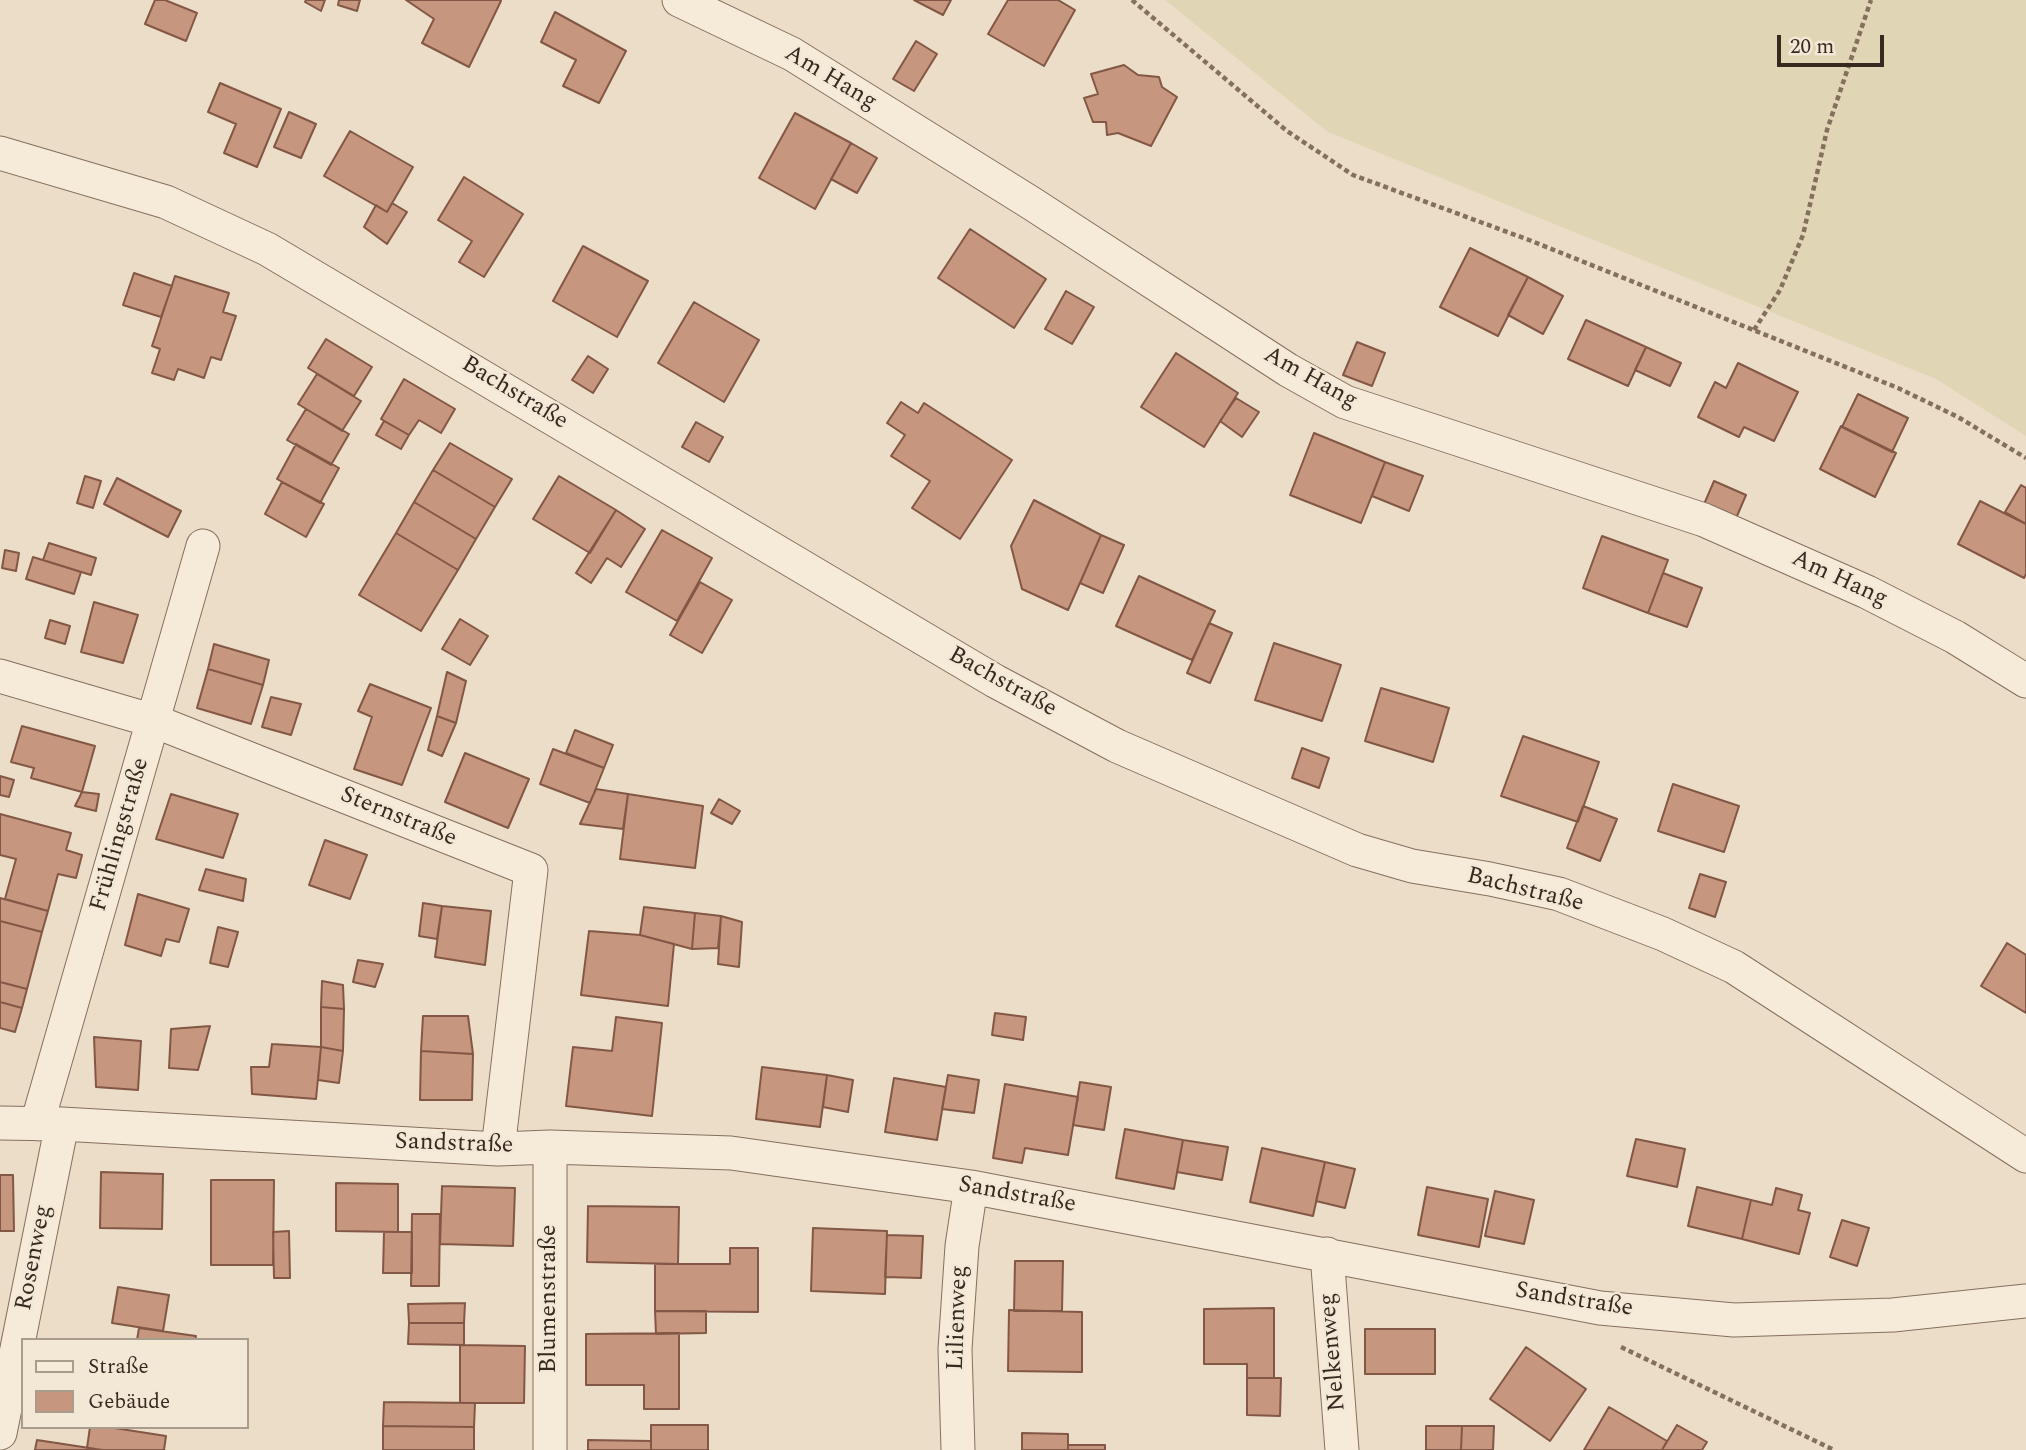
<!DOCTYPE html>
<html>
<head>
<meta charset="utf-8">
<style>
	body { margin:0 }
	#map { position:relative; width:2026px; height:1450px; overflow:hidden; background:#ebddc7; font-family:Spectral,serif }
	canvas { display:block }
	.legend { position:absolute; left:21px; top:1338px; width:228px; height:91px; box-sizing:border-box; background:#f3e8d6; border:2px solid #a89c8d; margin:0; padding:9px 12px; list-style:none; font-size:21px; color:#372920 }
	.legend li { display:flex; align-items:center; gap:14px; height:35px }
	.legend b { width:35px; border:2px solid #a89c8d }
	.scale { position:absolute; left:1777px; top:35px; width:107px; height:32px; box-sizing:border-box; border:4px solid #372920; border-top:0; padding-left:9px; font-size:21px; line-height:24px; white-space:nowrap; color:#372920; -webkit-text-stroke:5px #f3e8d6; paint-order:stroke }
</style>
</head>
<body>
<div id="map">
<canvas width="2026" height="1450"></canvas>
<ul class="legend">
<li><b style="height:9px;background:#f6ebd9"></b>Straße</li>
<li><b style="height:19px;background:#c6967f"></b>Gebäude</li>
</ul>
<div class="scale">20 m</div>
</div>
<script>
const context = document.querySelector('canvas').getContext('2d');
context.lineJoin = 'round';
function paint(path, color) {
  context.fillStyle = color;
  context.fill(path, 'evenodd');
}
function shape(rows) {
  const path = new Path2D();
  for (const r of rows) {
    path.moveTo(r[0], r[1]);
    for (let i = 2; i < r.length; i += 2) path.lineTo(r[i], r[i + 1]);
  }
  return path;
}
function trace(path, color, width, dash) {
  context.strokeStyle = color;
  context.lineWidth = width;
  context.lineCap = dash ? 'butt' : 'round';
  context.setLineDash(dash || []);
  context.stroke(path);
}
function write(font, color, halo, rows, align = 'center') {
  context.font = font + ' Spectral,serif';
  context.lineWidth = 5;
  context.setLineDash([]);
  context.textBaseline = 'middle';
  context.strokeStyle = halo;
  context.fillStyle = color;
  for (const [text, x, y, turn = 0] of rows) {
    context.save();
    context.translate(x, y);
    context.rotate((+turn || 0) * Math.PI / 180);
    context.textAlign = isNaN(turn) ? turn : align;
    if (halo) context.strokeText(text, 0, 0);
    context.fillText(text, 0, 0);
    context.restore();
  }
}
const farmland = shape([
	[1165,0,2026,0,2026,436,1936,379,1328,132]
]);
const building = shape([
	[155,0,165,0,197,13,186,41,145,24,155,0],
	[306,0,325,0,321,11,305,2,306,0],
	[339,0,360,0,357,11,338,5,339,0],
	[406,0,499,0,501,1,469,67,422,43,434,19,406,0],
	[914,0,951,0,943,15,914,0],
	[1008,0,1058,0,1075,10,1044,66,988,34,1008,0],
	[555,12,626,51,599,103,563,86,576,60,541,42,555,12],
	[916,41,937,54,914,91,893,79,916,41],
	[1124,65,1138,75,1159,77,1162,87,1177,97,1151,146,1118,133,1107,135,1106,122,1093,122,1084,98,1098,94,1091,74,1124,65],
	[220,83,281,109,257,167,224,153,236,124,208,112,220,83],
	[289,112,316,124,301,158,274,147,289,112],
	[795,113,851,143,815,209,759,178,795,113],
	[350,131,413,167,387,212,324,176,350,131],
	[851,143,877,158,857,193,831,179,851,143],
	[464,177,523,214,484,277,459,262,472,241,438,220,464,177],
	[392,203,407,212,387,244,364,227,376,205,387,212,392,203],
	[970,229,1046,279,1014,328,938,278,970,229],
	[583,246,648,281,617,337,553,301,583,246],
	[1470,248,1528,277,1498,336,1440,307,1470,248],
	[134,273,172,286,161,317,123,305,134,273],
	[175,276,229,293,223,312,236,316,221,360,211,357,204,378,178,369,174,380,152,373,160,349,152,346,175,276],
	[1528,277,1563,296,1543,334,1508,315,1528,277],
	[1066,291,1094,307,1072,344,1045,329,1066,291],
	[694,302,759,340,724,402,658,363,694,302],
	[1586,320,1646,347,1628,386,1568,359,1586,320],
	[326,339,372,367,354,396,308,368,326,339],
	[1357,342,1385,353,1372,386,1343,375,1357,342],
	[1646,347,1681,363,1670,386,1635,370,1646,347],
	[1176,353,1238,393,1204,447,1141,407,1176,353],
	[588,356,608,369,593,393,572,380,588,356],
	[1738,363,1798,392,1774,441,1744,427,1739,437,1698,417,1715,382,1726,388,1738,363],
	[317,374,361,401,342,431,298,404,317,374],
	[404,379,455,409,441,433,419,420,409,435,381,419,404,379],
	[1858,394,1908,418,1892,452,1842,427,1858,394],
	[1236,398,1259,412,1242,437,1220,421,1236,398],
	[901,402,918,413,924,403,1012,460,960,539,912,508,930,481,891,456,905,435,887,423,901,402],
	[306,409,349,434,331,465,287,440,306,409],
	[384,421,409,435,401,449,376,435,384,421],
	[696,422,723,437,709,462,682,447,696,422],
	[1841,426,1896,453,1875,497,1820,469,1841,426],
	[1314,433,1385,462,1361,523,1290,495,1314,433],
	[450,443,512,479,495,507,433,470,450,443],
	[296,444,339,468,320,503,277,479,296,444],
	[1385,462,1423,476,1409,511,1372,496,1385,462],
	[433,470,495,507,476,539,414,502,433,470],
	[85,476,101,481,93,508,77,503,85,476],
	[559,476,616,510,590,553,533,519,559,476],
	[117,478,181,511,168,537,104,504,117,478],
	[1714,481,1746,495,1734,523,1702,509,1714,481],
	[282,482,324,504,306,537,265,514,282,482],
	[2021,485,2026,488,2026,524,2005,512,2021,485],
	[1034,500,1101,535,1068,610,1022,589,1011,546,1034,500],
	[1980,501,2026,524,2026,574,2024,578,1958,544,1980,501],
	[414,502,476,539,458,570,396,533,414,502],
	[616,510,645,529,621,567,607,558,591,583,576,573,616,510],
	[662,530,712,558,677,621,626,592,662,530],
	[396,533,458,570,421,631,359,595,396,533],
	[1101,535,1124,545,1103,593,1080,583,1101,535],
	[1602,536,1668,560,1648,613,1583,588,1602,536],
	[49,543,96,558,91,575,43,560,49,543],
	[5,550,19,553,16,571,2,568,5,550],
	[33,557,81,572,74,594,26,579,33,557],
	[1663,573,1702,588,1687,627,1648,613,1663,573],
	[1139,576,1215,611,1192,660,1116,626,1139,576],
	[700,582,732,600,702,653,670,635,700,582],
	[94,602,138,615,123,663,81,652,94,602],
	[460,619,488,636,470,665,442,649,460,619],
	[50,620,70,626,65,644,45,638,50,620],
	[1209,623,1232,633,1210,683,1187,673,1209,623],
	[1274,643,1341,665,1322,721,1255,700,1274,643],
	[214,644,269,660,263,685,208,669,214,644],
	[208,669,263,685,251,724,197,708,208,669],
	[447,672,466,681,456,723,437,716,447,672],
	[370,684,431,708,402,785,354,769,372,717,358,711,370,684],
	[1381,688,1449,708,1433,762,1365,741,1381,688],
	[271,697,301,704,291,735,262,727,271,697],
	[437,716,456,723,442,756,428,750,437,716],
	[22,726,95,746,82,792,31,778,34,768,11,762,22,726],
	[575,730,613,745,604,768,566,753,575,730],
	[1523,736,1599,762,1578,822,1501,796,1523,736],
	[1302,748,1329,758,1319,788,1292,778,1302,748],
	[553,749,604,768,590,803,540,784,553,749],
	[465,753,529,779,508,828,445,802,465,753],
	[0,776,14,780,9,797,0,795,0,776],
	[1673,784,1739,806,1724,852,1658,831,1673,784],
	[596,789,628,794,623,829,580,824,596,789],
	[82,792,99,794,96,811,75,806,82,792],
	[171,794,238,814,223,858,156,839,171,794],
	[628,794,703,806,695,868,620,859,628,794],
	[719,799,740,811,732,824,711,813,719,799],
	[1583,806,1617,819,1600,861,1567,848,1583,806],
	[0,814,71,833,66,850,82,855,76,878,58,874,48,911,5,899,16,859,0,855,0,814],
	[325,840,367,855,350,899,309,885,325,840],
	[206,869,246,879,243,901,199,890,206,869],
	[1700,874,1726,882,1715,917,1689,908,1700,874],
	[138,894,189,909,179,942,166,939,161,956,125,945,138,894],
	[0,898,48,911,42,932,0,921,0,898],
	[423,903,442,906,437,939,419,936,423,903],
	[442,906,491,911,485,965,435,957,442,906],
	[644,907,695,913,692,949,640,935,644,907],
	[695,913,721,916,718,948,692,949,695,913],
	[721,916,742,922,739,967,718,964,721,916],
	[0,921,42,932,27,989,0,982,0,921],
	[218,927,238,932,228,967,210,963,218,927],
	[589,931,640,935,674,944,668,1006,581,995,589,931],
	[2007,943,2026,955,2026,1013,1981,986,2007,943],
	[358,960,383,964,375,987,353,982,358,960],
	[322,981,343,985,344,1009,321,1007,322,981],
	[0,982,27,989,22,1008,0,1002,0,982],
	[0,1002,22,1008,15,1032,0,1028,0,1002],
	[321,1007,344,1009,343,1051,321,1047,321,1007],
	[995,1013,1026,1017,1023,1040,992,1035,995,1013],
	[423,1016,468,1016,473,1054,421,1051,423,1016],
	[616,1017,662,1023,652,1116,566,1106,573,1047,612,1051,616,1017],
	[210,1026,198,1070,169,1068,171,1029,210,1026],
	[94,1037,141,1041,138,1090,96,1087,94,1037],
	[272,1044,321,1047,316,1099,252,1094,251,1067,269,1067,272,1044],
	[321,1047,343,1051,339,1083,318,1080,321,1047],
	[421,1051,473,1054,472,1100,420,1100,421,1051],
	[762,1067,827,1075,820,1127,756,1119,762,1067],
	[827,1075,853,1080,848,1112,823,1107,827,1075],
	[948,1075,979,1080,974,1113,942,1109,948,1075],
	[894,1078,946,1087,937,1140,885,1132,894,1078],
	[1080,1082,1111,1087,1104,1130,1073,1125,1080,1082],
	[1005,1084,1078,1097,1068,1155,1025,1148,1022,1163,993,1158,1005,1084],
	[1125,1129,1183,1140,1174,1189,1116,1178,1125,1129],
	[1636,1139,1685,1149,1677,1187,1627,1176,1636,1139],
	[1183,1140,1228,1147,1222,1180,1177,1172,1183,1140],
	[1262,1148,1325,1162,1313,1216,1250,1202,1262,1148],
	[1325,1162,1355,1169,1345,1208,1316,1201,1325,1162],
	[101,1172,163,1174,162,1229,100,1228,101,1172],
	[0,1175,13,1175,14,1231,0,1231,0,1175],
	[211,1180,274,1180,273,1265,211,1265,211,1180],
	[336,1183,398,1184,398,1232,336,1231,336,1183],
	[442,1186,515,1188,513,1246,440,1244,442,1186],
	[1427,1187,1488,1199,1479,1247,1418,1235,1427,1187],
	[1697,1187,1751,1200,1742,1239,1688,1226,1697,1187],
	[1776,1188,1802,1195,1798,1210,1810,1213,1799,1254,1742,1239,1751,1200,1772,1205,1776,1188],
	[1495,1191,1534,1200,1524,1244,1485,1236,1495,1191],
	[588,1206,679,1207,678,1264,587,1262,588,1206],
	[412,1214,440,1214,439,1286,411,1286,412,1214],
	[1842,1220,1869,1228,1857,1266,1830,1257,1842,1220],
	[813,1228,887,1231,885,1294,811,1291,813,1228],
	[289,1231,290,1278,274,1278,273,1232,289,1231],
	[384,1232,412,1232,412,1273,383,1273,384,1232],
	[887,1235,923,1236,921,1278,885,1277,887,1235],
	[730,1248,758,1248,758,1312,655,1311,655,1264,730,1264,730,1248],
	[1015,1261,1063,1261,1062,1311,1014,1311,1015,1261],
	[118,1287,169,1295,163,1331,112,1323,118,1287],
	[465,1303,464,1323,409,1323,408,1304,465,1303],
	[1274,1308,1274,1378,1247,1378,1247,1364,1204,1364,1204,1309,1274,1308],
	[1009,1310,1082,1312,1082,1372,1008,1371,1009,1310],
	[655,1311,706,1311,706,1333,656,1334,655,1311],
	[409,1323,464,1323,464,1345,408,1344,409,1323],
	[139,1328,196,1336,195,1340,137,1340,139,1328],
	[1365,1329,1435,1329,1435,1374,1365,1374,1365,1329],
	[679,1333,679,1409,644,1409,644,1385,586,1385,586,1334,679,1333],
	[460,1345,525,1346,524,1403,460,1403,460,1345],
	[1526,1347,1586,1389,1550,1441,1490,1399,1526,1347],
	[1247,1378,1281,1378,1280,1416,1247,1415,1247,1378],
	[384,1402,475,1403,474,1427,383,1426,384,1402],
	[1609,1407,1667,1441,1662,1450,1584,1450,1609,1407],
	[651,1425,708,1425,708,1450,651,1450,651,1425],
	[1677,1425,1707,1442,1702,1450,1662,1450,1677,1425],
	[383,1426,474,1427,474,1450,383,1450,383,1426],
	[1426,1426,1462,1426,1461,1450,1426,1450,1426,1426],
	[1462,1426,1494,1426,1493,1450,1461,1450,1462,1426],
	[90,1427,108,1427,166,1436,164,1450,103,1450,87,1448,90,1427],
	[1022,1433,1068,1434,1068,1450,1022,1450,1022,1433],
	[37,1440,96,1449,96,1450,35,1450,37,1440],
	[588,1440,651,1441,651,1450,588,1450,588,1440],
	[1068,1445,1105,1445,1105,1450,1068,1450,1068,1445]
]);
const path = shape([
	[1132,0,1287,131,1353,175,1529,240,1898,388,1958,417,2026,458],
	[1754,330,1780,290,1803,235,1827,130,1871,0],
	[1621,1347,1834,1450]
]);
const minor = shape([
	[679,0,792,54,1031,203,1288,370,1345,402,1704,520,1867,592,1955,637,2026,681],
	[0,153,166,202,267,249,995,681,1117,746,1357,850,1412,866,1490,879,1559,894,1663,934,1734,967,2026,1156],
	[0,676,154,721,531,870,498,1149],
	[0,1123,62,1124,498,1149,550,1147,731,1153,971,1187,1600,1308,1734,1320,1893,1315,2026,1301],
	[37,1124,203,546],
	[1327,1254,1342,1450],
	[0,1433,62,1124],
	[550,1450,550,1147],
	[958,1450,955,1349,962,1246,971,1187]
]);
const streetNames = [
	["Am Hang",830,79,31],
	["Am Hang",1310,379,29],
	["Bachstraße",514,394,31],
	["Am Hang",1839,580,25],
	["Bachstraße",1002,683,29],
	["Sternstraße",398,818,22],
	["Frühlingstraße",121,835,-74],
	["Bachstraße",1525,891,14],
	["Sandstraße",454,1145,2],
	["Sandstraße",1017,1196,10],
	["Rosenweg",35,1258,-79],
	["Blumenstraße",550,1299,-90],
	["Sandstraße",1574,1301,9],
	["Lilienweg",959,1318,-88],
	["Nelkenweg",1334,1352,-95]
];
paint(farmland, '#e0d5b5');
paint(building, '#c6967f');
trace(building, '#835745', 2);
trace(minor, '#856f5d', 35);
trace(path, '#856f5d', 4.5, [5, 3.5]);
trace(minor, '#f6ebd9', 33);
write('24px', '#372920', '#f3e8d6', streetNames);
</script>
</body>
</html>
